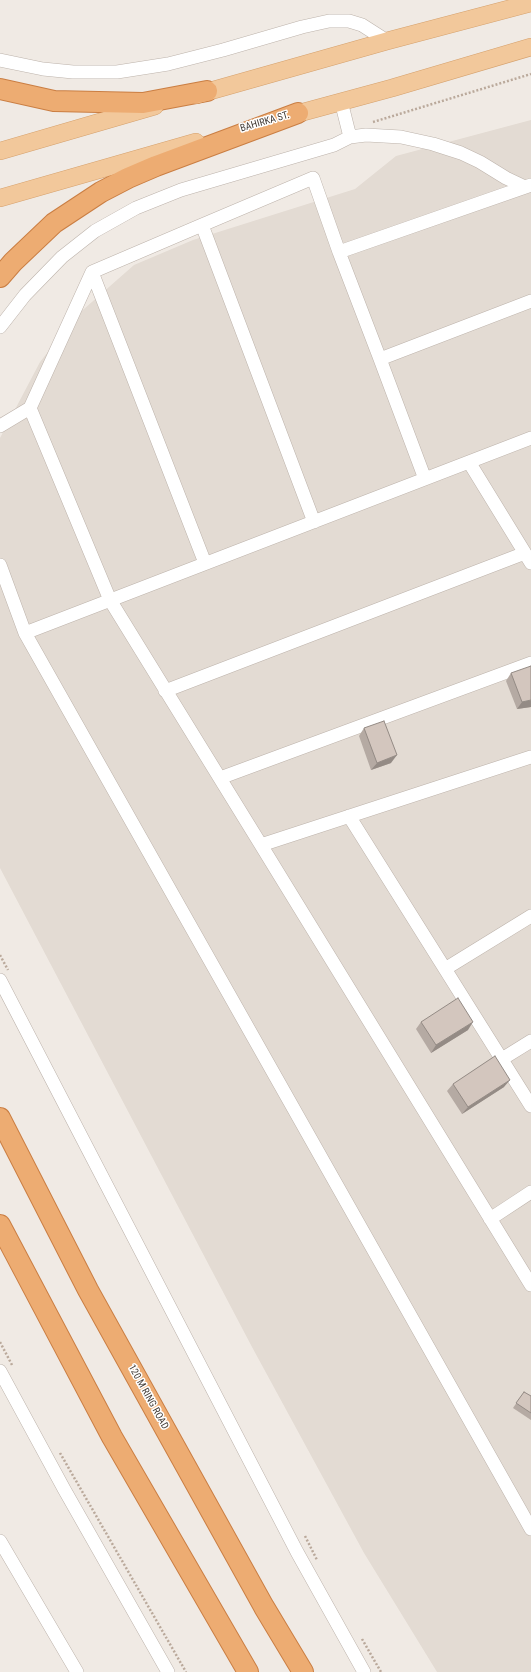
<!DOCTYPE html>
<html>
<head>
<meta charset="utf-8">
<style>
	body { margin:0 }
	canvas { display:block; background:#f0eae4 }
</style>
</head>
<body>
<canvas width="531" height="1672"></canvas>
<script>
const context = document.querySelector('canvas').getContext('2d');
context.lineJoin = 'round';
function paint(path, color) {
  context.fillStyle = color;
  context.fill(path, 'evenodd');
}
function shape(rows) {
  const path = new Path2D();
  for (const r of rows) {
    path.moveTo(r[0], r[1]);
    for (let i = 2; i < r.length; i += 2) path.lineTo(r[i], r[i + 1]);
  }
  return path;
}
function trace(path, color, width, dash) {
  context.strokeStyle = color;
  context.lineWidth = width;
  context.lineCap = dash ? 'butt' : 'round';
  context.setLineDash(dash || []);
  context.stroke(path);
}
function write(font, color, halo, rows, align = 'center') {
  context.font = font + ' "Roboto Condensed",sans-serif';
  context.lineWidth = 3;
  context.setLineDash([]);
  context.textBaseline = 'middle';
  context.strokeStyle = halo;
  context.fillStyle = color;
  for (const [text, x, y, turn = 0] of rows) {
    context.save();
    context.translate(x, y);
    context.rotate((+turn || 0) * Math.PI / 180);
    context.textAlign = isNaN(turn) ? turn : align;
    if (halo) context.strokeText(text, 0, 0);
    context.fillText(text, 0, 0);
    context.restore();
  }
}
const residential = shape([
	[531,120,531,1672,437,1672,364,1553,252,1347,0,868,0,438,40,362,76,316,134,265,193,240,355,189,396,156]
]);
const path = shape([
	[373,122,531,74],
	[0,955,8,970],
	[0,1342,12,1365],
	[60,1453,186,1672],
	[305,1536,317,1560],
	[362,1639,381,1672]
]);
const minor = shape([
	[0,60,43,69,73,72,117,72,168,64,223,50,302,27,329,21,349,21,362,25,387,41],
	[350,137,366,135,401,137,433,144,461,153,480,162,506,178,525,187],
	[531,185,339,252,380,359,531,301],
	[202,225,92,272,205,563],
	[0,327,25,295,62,257,95,231,136,208,181,190,334,145,350,137,341,101],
	[380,359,425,479],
	[30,408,110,600,261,845,531,757],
	[0,426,30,408,92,272],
	[469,462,531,563],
	[314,522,202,225,313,178,339,252],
	[0,565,25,633,531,1529],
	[25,633,531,438],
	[165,691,525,553],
	[220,778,531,663],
	[349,816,531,1106],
	[261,845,531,1285],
	[445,969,531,916],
	[0,980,297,1552,364,1672],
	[502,1059,531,1041],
	[490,1219,531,1192],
	[0,1371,64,1489,168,1672],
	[0,1541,77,1672]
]);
const major = shape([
	[196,95,387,41,531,3],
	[285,117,392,88,531,47],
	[0,151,155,106],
	[0,198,196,142]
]);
const highway = shape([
	[0,89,54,101,143,103,207,91],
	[0,277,13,262,54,223,101,192,128,178,156,166,298,113],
	[0,1118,88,1290,264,1607,303,1672],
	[0,1225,112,1437,248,1672]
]);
const wall = shape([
	[511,673,531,707,517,709,506,681],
	[364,728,391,763,371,770,359,736],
	[421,1022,468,1030,431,1053,416,1029],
	[453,1084,504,1087,462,1114,447,1091],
	[524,1392,531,1396,531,1420,513,1408]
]);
const shadedWall = shape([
	[531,700,531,707,517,709,522,702],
	[397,755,391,763,371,770,377,763],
	[473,1022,468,1030,431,1053,436,1045],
	[510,1080,504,1087,462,1114,468,1107]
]);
const building = shape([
	[531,666,531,700,522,702,511,673,531,666],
	[384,721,397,755,377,763,364,728,384,721],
	[458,998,473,1022,436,1045,421,1022,458,998],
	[495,1056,510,1080,468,1107,453,1084,495,1056],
	[524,1392,531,1396,531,1413,516,1403,524,1392]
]);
const streetNames = [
	["BAHIRKA ST.",265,122,-16],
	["120 M RING ROAD",148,1397,61]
];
paint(residential, '#e3dbd3');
trace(minor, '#bdb3ab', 14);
trace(major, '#d5a16d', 18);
trace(highway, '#ca7e43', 22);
trace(path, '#baa99b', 2.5, [2, 2]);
trace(minor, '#fff', 13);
trace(major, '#f2c89b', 17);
trace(highway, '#edac72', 20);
paint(wall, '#b5aaa3');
paint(shadedWall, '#948b85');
paint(building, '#d3c6be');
trace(building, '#948b85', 1);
write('10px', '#413a35', '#fff', streetNames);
</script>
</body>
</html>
